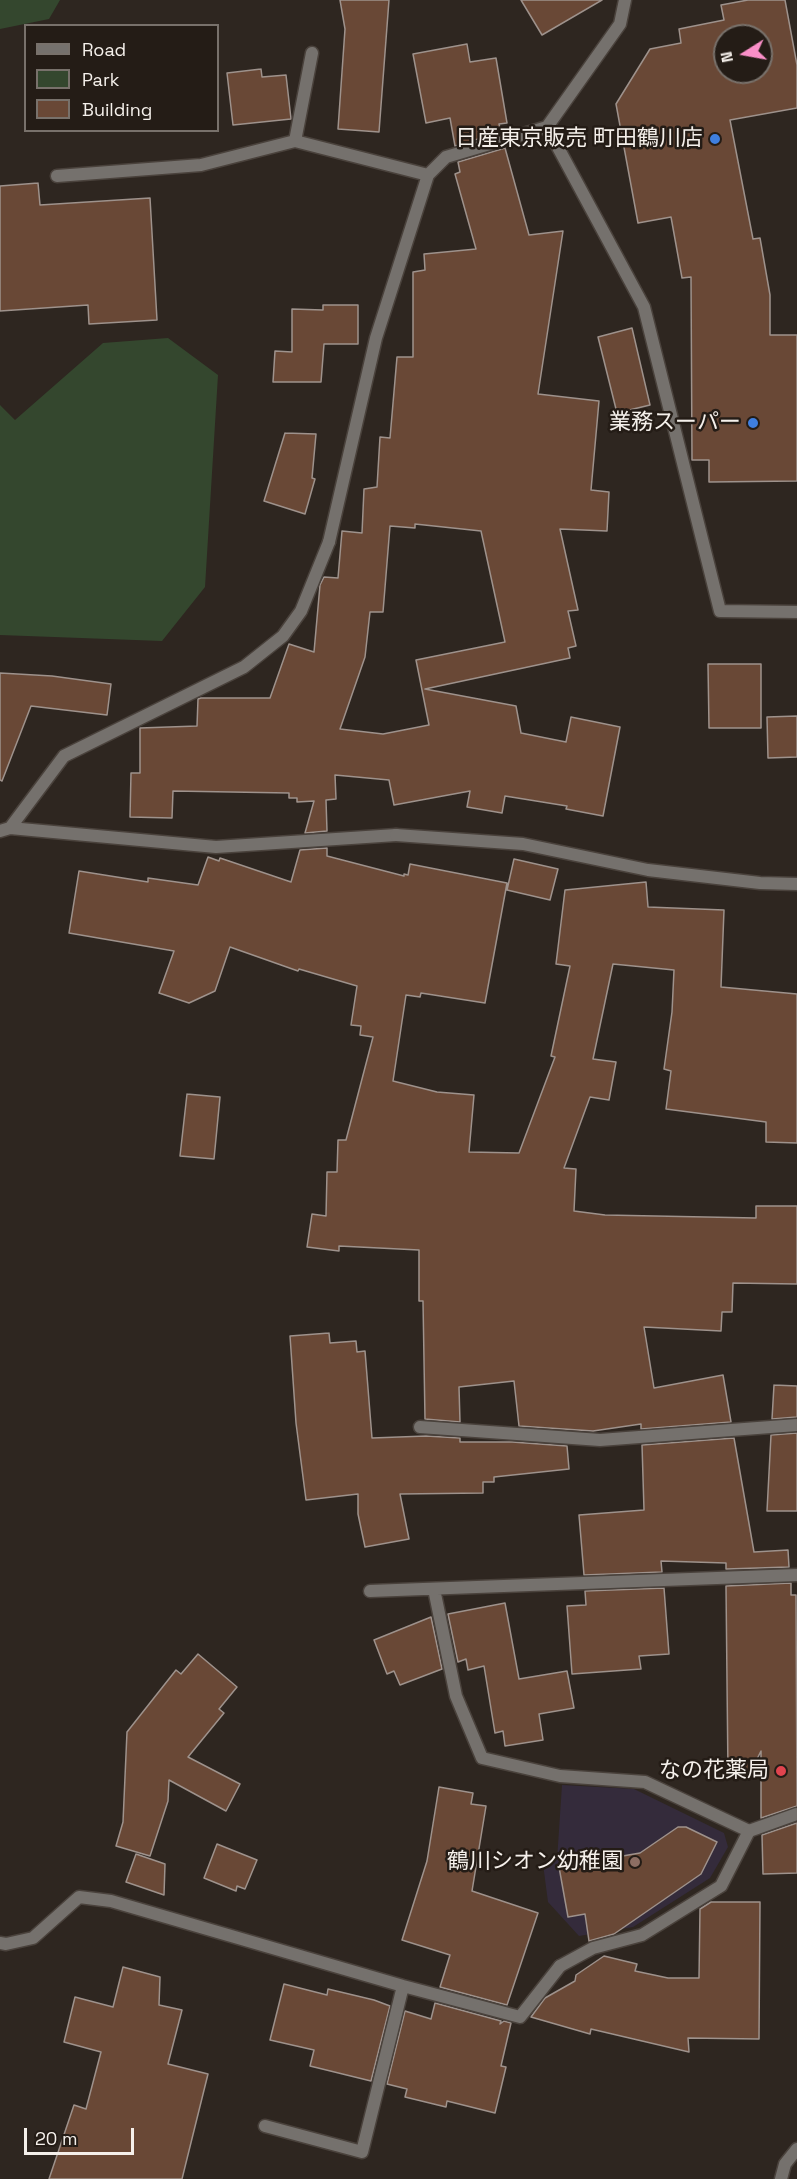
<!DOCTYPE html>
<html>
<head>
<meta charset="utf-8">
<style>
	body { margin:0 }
	#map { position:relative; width:797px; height:2179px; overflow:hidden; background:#2e2620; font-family:"Space Grotesk",sans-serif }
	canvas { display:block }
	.legend { position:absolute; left:24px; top:24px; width:195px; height:108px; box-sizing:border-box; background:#241c16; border:2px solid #78716b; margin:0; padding:8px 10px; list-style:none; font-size:18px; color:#f5f0eb }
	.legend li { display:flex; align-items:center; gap:12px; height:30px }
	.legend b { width:30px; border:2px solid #78716b }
	.north { position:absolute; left:713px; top:24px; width:60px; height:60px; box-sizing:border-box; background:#241c16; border:2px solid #78716b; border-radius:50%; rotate:259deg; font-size:16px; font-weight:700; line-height:24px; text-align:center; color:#f5f0eb }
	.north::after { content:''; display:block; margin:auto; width:21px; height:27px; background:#fa8fc8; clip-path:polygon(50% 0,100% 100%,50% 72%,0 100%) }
	.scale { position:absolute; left:24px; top:2128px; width:110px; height:27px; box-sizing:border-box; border:3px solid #f5f0eb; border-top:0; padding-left:8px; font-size:18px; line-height:21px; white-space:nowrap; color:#f5f0eb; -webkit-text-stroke:4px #241c16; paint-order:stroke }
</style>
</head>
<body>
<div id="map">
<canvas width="797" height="2179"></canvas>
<ul class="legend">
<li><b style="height:8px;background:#75716d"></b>Road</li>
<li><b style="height:16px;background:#34472e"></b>Park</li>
<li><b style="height:16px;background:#694836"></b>Building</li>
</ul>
<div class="north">N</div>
<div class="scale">20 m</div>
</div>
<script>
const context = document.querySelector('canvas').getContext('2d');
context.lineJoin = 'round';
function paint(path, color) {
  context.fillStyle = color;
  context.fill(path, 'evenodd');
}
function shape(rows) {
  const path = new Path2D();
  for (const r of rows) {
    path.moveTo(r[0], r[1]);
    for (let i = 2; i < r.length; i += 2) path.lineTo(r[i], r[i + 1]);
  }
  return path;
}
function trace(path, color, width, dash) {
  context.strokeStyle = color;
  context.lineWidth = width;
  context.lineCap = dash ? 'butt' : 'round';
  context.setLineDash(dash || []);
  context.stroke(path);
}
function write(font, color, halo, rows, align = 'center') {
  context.font = font + ' "Space Grotesk","Noto Sans JP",sans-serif';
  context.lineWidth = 5;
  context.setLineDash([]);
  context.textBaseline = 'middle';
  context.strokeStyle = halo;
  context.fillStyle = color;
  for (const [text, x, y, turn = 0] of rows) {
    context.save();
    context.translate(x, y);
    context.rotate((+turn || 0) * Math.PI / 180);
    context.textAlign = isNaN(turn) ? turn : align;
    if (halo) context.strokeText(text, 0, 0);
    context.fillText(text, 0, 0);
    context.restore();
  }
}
const education = shape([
	[562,1785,634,1789,724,1833,728,1847,710,1878,633,1927,579,1936,548,1902,543,1864,557,1860]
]);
const green = shape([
	[0,0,60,0,49,19,0,29],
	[168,338,218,375,205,587,162,641,0,635,0,405,15,420,103,343]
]);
const building = shape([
	[340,0,389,0,379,132,338,129,345,29,340,0],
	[521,0,602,0,542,35,521,0],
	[748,0,785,0,797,65,797,108,730,120,753,239,760,238,770,295,770,335,797,335,797,481,709,482,709,460,692,460,691,277,682,278,671,217,638,223,616,104,650,49,681,43,679,29,724,20,721,5,748,0],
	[725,36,761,36,761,72,725,72,725,36],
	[467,44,470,62,496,58,507,123,499,124,501,132,455,146,450,118,426,123,413,54,467,44],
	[261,69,262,77,286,75,291,119,233,125,227,73,261,69],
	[505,148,529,235,563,231,538,394,599,401,591,490,609,492,607,531,560,529,578,610,568,611,576,646,568,648,570,658,425,689,516,706,521,733,566,742,571,717,620,727,603,816,566,809,567,806,505,796,502,813,467,807,470,791,394,805,389,780,335,775,336,799,326,800,327,831,305,833,314,801,297,802,297,798,289,798,289,793,173,791,172,818,130,817,131,773,140,773,140,728,197,726,198,699,201,698,270,698,289,644,314,652,320,585,324,577,338,578,342,531,362,533,364,489,377,487,380,437,390,438,397,357,413,357,413,272,425,270,424,254,476,249,455,174,460,172,458,162,505,148],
	[415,524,481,531,505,642,416,660,429,725,383,734,340,729,365,657,370,612,383,612,390,526,415,528,415,524],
	[38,183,40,205,150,198,157,320,89,324,88,305,0,311,0,186,38,183],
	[323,305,358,305,358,344,324,344,321,382,273,382,275,351,292,352,292,309,323,310,323,305],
	[632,328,650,405,617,413,598,337,632,328],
	[285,433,316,434,312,478,315,479,305,514,264,501,285,433],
	[708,664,761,664,761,728,709,728,708,664],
	[0,673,52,676,111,684,107,715,31,706,2,781,0,780,0,673],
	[797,716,797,757,768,758,767,717,797,716],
	[327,848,327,856,404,876,404,874,408,875,410,864,507,883,485,1003,421,993,420,997,406,995,393,1081,437,1092,474,1095,469,1152,519,1153,555,1057,551,1056,570,966,556,964,565,890,646,882,648,907,724,910,721,987,797,994,797,1143,766,1142,766,1122,666,1109,671,1071,664,1069,672,1012,674,970,613,964,593,1059,616,1062,609,1100,590,1097,564,1168,576,1169,574,1211,605,1215,756,1218,756,1206,797,1206,797,1284,733,1283,732,1312,722,1312,721,1331,644,1327,654,1388,723,1375,731,1422,641,1429,641,1424,593,1431,519,1426,514,1381,459,1387,460,1422,425,1419,423,1301,419,1301,419,1250,339,1246,339,1251,307,1247,312,1214,326,1216,327,1172,337,1172,338,1140,346,1140,373,1037,360,1035,361,1026,351,1025,357,986,299,969,298,971,230,947,215,991,189,1003,159,993,174,951,69,933,79,871,148,882,148,878,198,885,208,857,219,861,220,858,291,882,300,850,327,848],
	[514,859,558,869,550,900,507,890,514,859],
	[187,1094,220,1097,214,1159,180,1156,187,1094],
	[329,1333,330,1343,356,1341,357,1352,365,1351,372,1438,426,1436,460,1438,460,1442,512,1442,567,1446,569,1469,494,1477,494,1482,483,1482,483,1493,400,1494,409,1539,365,1547,358,1514,358,1494,306,1500,296,1423,290,1336,329,1333],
	[774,1385,797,1386,797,1417,772,1419,774,1385],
	[797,1433,797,1511,767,1511,771,1435,797,1433],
	[734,1438,754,1552,788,1550,789,1567,726,1569,726,1563,661,1561,662,1572,584,1575,579,1515,644,1510,642,1445,734,1438],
	[791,1583,791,1595,796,1595,797,1806,761,1818,761,1751,751,1771,728,1774,726,1586,791,1583],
	[664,1588,669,1654,639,1656,641,1669,572,1674,567,1606,586,1605,585,1591,664,1588],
	[505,1603,519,1679,567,1671,574,1708,539,1714,543,1740,505,1746,503,1731,495,1733,484,1666,468,1670,466,1659,458,1662,448,1614,505,1603],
	[431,1617,442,1669,400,1685,394,1671,387,1674,374,1640,431,1617],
	[198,1654,237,1687,219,1709,224,1713,188,1757,240,1784,226,1811,169,1780,168,1801,150,1856,116,1846,123,1822,127,1732,176,1670,181,1674,198,1654],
	[439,1787,473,1793,471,1804,486,1806,472,1891,538,1913,507,2005,440,1987,450,1955,402,1940,427,1861,439,1787],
	[797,1823,797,1873,763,1874,762,1835,797,1823],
	[678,1827,686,1827,717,1842,701,1874,614,1934,589,1941,585,1914,568,1917,559,1867,640,1853,678,1827],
	[217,1844,257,1860,245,1889,237,1886,236,1891,204,1878,217,1844],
	[136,1854,165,1864,164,1895,126,1882,136,1854],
	[711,1902,760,1902,759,2039,688,2038,689,2052,591,2029,590,2034,531,2017,545,1998,575,1981,576,1975,604,1956,637,1964,635,1971,668,1978,699,1978,700,1909,711,1902],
	[123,1967,160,1977,159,2005,182,2010,168,2064,208,2074,182,2179,49,2179,74,2105,86,2109,101,2052,64,2042,75,1997,113,2007,123,1967],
	[284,1984,327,1995,328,1989,374,2000,390,2006,371,2081,310,2066,314,2050,270,2040,284,1984],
	[435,2003,501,2021,500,2024,504,2021,511,2023,501,2066,506,2067,495,2113,447,2101,446,2107,405,2097,407,2089,387,2084,405,2011,431,2019,435,2003]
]);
const lane = shape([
	[10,828,216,847,396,835],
	[0,831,10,828,64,756,244,667,283,636,301,611,329,542],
	[420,1427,600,1440,797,1425],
	[434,1589,456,1696,482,1758,560,1776,645,1782,749,1831],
	[370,1591,797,1575],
	[0,1943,6,1944,33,1938,79,1897,111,1901,403,1986,520,2017,560,1966],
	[265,2126,362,2152,403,1986]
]);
const street = shape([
	[312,53,295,141,428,175],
	[547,127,644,307,720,611,797,612],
	[57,176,201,165,295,141],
	[329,542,376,338,428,175,446,157,547,127,620,24,625,0],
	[396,835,523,844,648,870,760,883,797,884],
	[560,1966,593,1948,642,1935,721,1886,749,1831,797,1814],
	[781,2179,785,2164,797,2149]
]);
const markers = [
	[715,139,6,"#3f7fe0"],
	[753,423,6,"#3f7fe0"],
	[781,1771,6,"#e0444e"],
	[635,1862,6,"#8d6e63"]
];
const poiNames = [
	["日産東京販売 町田鶴川店",703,139],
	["業務スーパー",741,423],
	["なの花薬局",769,1771],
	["鶴川シオン幼稚園",623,1862]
];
paint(education, '#342b3b');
paint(green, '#34472e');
paint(building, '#694836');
trace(building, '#9e928c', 1.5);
trace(lane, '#4a423c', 15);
trace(street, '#4a423c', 15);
trace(lane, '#75716d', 12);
trace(street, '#75716d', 12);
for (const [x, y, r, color] of markers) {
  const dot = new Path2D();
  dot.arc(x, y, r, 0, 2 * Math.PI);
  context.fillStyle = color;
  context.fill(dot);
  trace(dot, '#241c16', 2);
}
write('22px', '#f5f0eb', '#241c16', poiNames, 'right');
</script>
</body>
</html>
